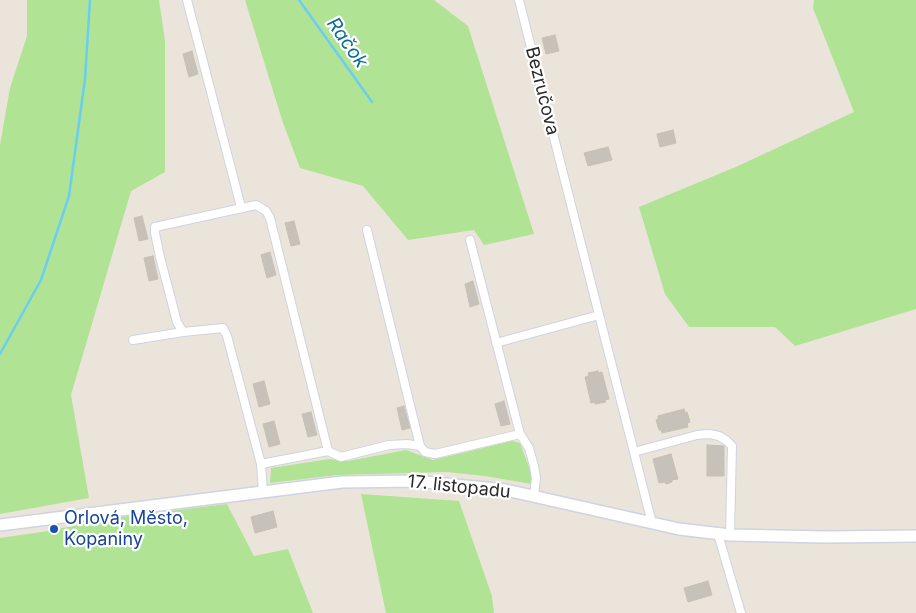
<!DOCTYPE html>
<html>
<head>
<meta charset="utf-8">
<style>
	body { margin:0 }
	canvas { display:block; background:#ebe4da }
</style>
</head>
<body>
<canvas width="916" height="613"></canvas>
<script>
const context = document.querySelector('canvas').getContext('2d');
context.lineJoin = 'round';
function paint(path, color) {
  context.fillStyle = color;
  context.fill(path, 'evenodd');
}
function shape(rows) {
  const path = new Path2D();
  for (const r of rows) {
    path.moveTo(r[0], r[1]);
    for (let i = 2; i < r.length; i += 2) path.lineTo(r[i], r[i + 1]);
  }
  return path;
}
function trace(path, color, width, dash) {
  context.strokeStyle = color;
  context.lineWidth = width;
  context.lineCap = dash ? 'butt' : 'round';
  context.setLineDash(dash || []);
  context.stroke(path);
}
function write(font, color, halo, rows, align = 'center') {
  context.font = font + ' Inter,sans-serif';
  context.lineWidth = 4.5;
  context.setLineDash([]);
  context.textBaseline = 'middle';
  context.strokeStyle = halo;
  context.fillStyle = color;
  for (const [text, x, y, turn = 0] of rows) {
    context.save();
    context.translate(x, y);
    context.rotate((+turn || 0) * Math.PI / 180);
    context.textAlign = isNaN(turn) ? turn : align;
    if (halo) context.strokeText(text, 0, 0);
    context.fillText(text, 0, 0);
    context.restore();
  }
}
const green = shape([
	[27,0,159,0,165,41,165,172,131,191,71,395,89,498,0,514,0,145,10,88,27,36],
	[245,0,434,0,468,26,534,234,484,245,474,230,408,240,363,186,300,168,282,120],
	[814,0,916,0,916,309,795,346,775,327,689,327,665,294,639,207,738,166,854,112,813,8],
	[512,441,520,443,532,475,531,484,485,476,446,472,337,475,270,483,271,468,329,459,348,461,406,450,433,460],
	[361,494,459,501,492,596,494,613,386,613],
	[227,504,254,556,288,549,313,613,0,613,0,538,48,531,119,517]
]);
const stream = shape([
	[299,0,372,102],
	[0,354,41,280,69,196,85,79,90,0]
]);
const building = shape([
	[555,35,559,51,546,54,542,38,555,35],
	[192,51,198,74,189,77,183,54,192,51],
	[673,130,676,143,660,147,657,134,673,130],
	[608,147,612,160,588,166,584,153,608,147],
	[142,216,148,239,139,241,134,218,142,216],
	[294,221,300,244,291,246,285,223,294,221],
	[270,252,276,275,267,278,261,255,270,252],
	[153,256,158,279,149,281,144,258,153,256],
	[473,281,479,304,470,307,465,284,473,281],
	[598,371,598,373,602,372,609,399,605,400,606,402,595,404,595,402,591,403,585,377,589,376,588,373,598,371],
	[264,381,270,404,259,407,253,384,264,381],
	[504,401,510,424,501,426,495,404,504,401],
	[404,406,410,428,402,430,397,408,404,406],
	[684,409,685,413,687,412,690,422,687,423,688,427,662,433,661,430,659,430,656,420,658,419,658,416,684,409],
	[311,412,317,435,308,437,302,414,311,412],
	[274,421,280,444,269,447,263,424,274,421],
	[707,445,724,446,724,476,707,476,707,445],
	[671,454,678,479,672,480,672,482,666,484,665,482,659,483,653,459,671,454],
	[273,511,277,527,255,533,251,517,273,511],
	[708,581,712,595,688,602,684,588,708,581]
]);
const minor = shape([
	[187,0,241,207],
	[519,0,652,523],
	[367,230,420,446,425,452,435,454,520,434],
	[470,240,520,434,529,448,534,466,536,478,534,496],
	[183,332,177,322,160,257,155,233,155,227,256,205,266,211,270,218,328,451],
	[133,340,183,332,223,328,227,336,261,464,263,492],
	[496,343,599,315],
	[634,452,697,435,709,434,719,436,727,441,732,446,730,535],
	[261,464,328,451,341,457,389,445,407,444,420,446],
	[718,534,741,613]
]);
const secondary = shape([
	[0,525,342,482,415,481,506,490,679,529,730,535,825,537,916,536]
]);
const markers = [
	[54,529,5,"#1a4fb4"]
];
const streetNames = [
	["Bezručova",542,91,76],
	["17. listopadu",459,487,6]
];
const transitNames = [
	["Orlová, Město,",64,519],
	["Kopaniny",64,540]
];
const waterNames = [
	["Račok",347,43,55]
];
paint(green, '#b1e395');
trace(stream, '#6acef0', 2.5);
paint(building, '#c7c2b9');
trace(building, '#c7c0b4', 1);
trace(minor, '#cfd3e2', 10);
trace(secondary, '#cfd3e2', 14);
trace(minor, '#fff', 8);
trace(secondary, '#fff', 11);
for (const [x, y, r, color] of markers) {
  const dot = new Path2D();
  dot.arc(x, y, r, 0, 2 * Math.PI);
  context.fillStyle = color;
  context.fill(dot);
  trace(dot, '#fff', 2);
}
write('18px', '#292929', '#fff', streetNames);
write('18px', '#164399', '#fff', transitNames, 'left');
write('italic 19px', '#0b6b9a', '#fff', waterNames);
</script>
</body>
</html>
